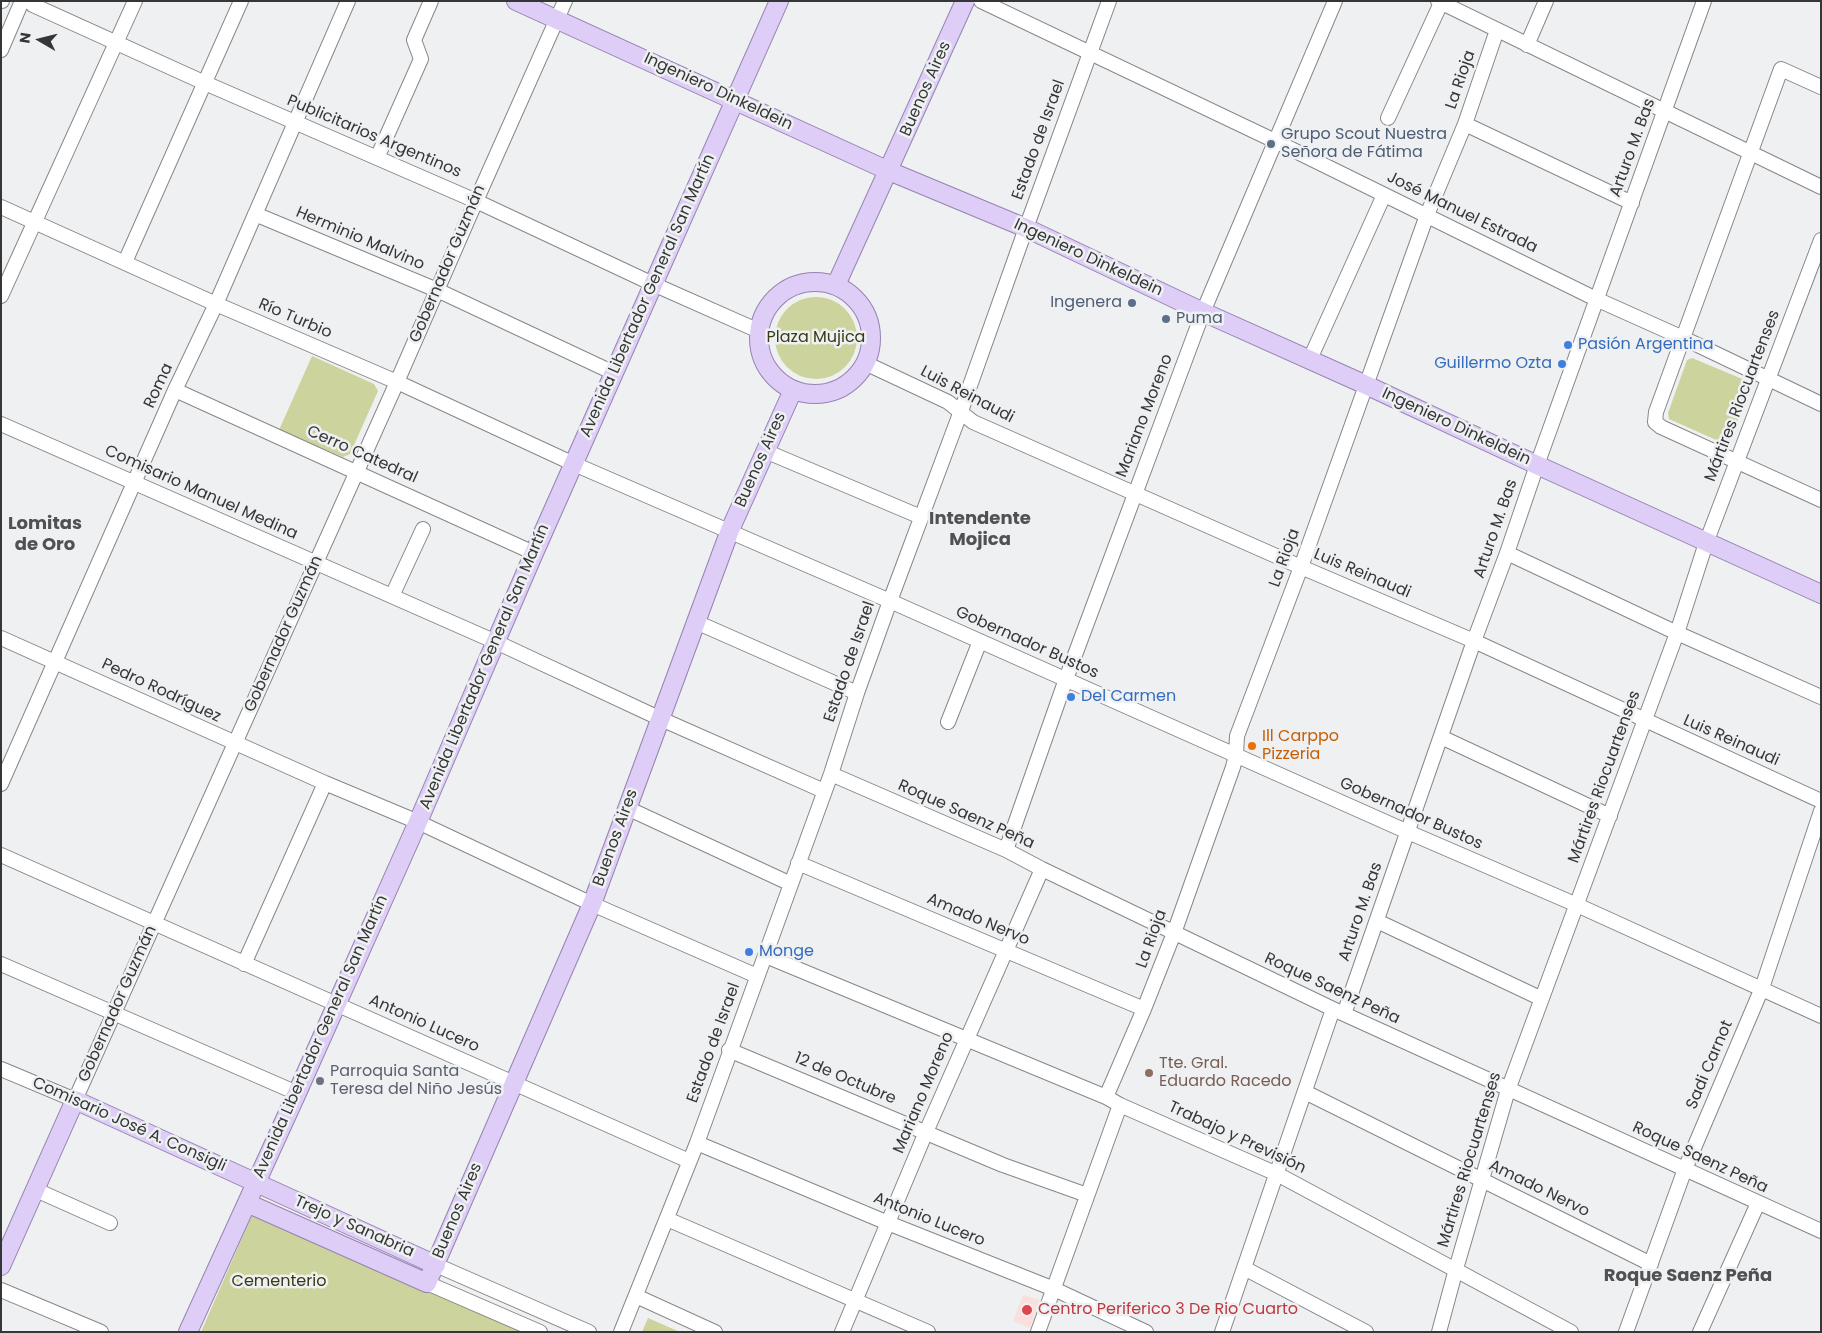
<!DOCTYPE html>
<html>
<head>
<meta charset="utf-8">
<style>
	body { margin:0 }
	#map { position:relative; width:1822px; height:1333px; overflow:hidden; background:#eef0f2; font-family:Poppins,sans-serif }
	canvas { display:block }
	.frame { position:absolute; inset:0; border:2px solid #353637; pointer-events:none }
	.north { position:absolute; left:15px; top:15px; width:50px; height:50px; -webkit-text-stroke:4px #eef0f2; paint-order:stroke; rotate:278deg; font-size:14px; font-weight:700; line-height:20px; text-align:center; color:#353637 }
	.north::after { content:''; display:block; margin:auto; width:18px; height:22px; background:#353637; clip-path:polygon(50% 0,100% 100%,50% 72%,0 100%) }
</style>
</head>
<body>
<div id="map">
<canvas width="1822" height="1333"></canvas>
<div class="frame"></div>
<div class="north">N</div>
</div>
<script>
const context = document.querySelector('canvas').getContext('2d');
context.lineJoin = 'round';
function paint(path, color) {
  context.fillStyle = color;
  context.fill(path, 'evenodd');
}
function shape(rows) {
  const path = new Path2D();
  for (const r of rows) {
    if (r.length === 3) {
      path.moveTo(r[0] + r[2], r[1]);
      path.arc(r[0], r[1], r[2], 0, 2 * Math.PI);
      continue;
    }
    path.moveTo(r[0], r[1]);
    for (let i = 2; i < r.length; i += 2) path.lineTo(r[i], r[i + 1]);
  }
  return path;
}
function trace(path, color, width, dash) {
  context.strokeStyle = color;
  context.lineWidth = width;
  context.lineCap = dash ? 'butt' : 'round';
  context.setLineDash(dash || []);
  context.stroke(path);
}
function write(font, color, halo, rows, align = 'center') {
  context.font = font + ' Poppins,sans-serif';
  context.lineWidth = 5;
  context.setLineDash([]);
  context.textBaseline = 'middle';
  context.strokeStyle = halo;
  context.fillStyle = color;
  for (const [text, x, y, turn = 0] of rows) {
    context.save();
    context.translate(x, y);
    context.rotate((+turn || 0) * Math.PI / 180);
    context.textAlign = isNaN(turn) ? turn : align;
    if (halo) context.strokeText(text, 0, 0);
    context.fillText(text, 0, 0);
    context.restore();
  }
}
const medical = shape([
	[1023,1295,1040,1300,1030,1328,1013,1321]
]);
const green = shape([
	[816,338,41],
	[312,356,374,384,378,391,350,454,343,457,279,430],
	[1692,358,1747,381,1750,388,1730,441,1723,443,1669,419,1668,413,1687,360],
	[252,1215,521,1332,201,1332],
	[648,1318,680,1332,642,1332]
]);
const minor = shape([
	[1,1,2,1],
	[29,1,33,5,205,83,476,201,653,284,759,331],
	[981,1,1275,141,1596,299,1683,338,1821,404],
	[1438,1,1821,187],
	[1527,45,1546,1],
	[1,50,22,1],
	[1821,87,1781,69,1656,412,1655,422,1661,427,1821,500],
	[1388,118,1441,3],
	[1465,124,1632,203],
	[377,158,421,59,414,40,431,1],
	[1,207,216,304,397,382,574,464,890,601,1408,832,1577,905,1821,1016],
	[255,214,437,290,614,373],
	[125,262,241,1],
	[1,296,135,1],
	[1310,359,1384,195],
	[865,363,948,402,973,422,1301,567,1474,641,1821,801],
	[175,390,534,553],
	[1,424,496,642,661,719,824,791],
	[765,451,921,517],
	[1507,553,1677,633,1821,697],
	[392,596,423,529],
	[696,622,857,693],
	[1,638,325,783,418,822,592,904,757,976],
	[948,722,980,641],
	[1441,737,1610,816],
	[831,774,1006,850,1042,869,1333,1009,1821,1231],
	[1,784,175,390,216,304,348,1],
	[627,808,791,884],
	[1006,850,1066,679,1203,312,1335,1],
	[1,855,689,1161],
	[798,863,1144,1009],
	[1377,921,1540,998],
	[766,956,1106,1097,1120,1105,1277,1174,1571,1332],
	[1,964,297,1093],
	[244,964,325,783],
	[1344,1014,1474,641,1507,553,1537,465,1704,1],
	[729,1050,1003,1165,1087,1195],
	[1,1069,75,1100,397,382,476,201,565,1],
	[1305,1092,1651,1264],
	[1106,1097,1144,1009,1174,933,1233,767,1236,755,1237,736,1301,567,1427,215,1465,124,1497,30],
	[697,1143,888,1223,1054,1289,1146,1332],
	[36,1190,110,1223],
	[667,1219,928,1332],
	[436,1265,589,1332],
	[1244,1268,1366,1332],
	[427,1283,540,1332],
	[1,1290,101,1332],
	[636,1296,715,1332],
	[621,1332,697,1143,831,774,857,693,890,601,961,411,1026,228,1109,1],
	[842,1332,926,1132,1042,869],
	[1038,1332,1120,1105],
	[1222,1332,1333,1009],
	[1439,1332,1456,1269,1508,1090,1677,633,1706,543,1821,240],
	[1626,1332,1685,1169,1762,988,1821,811],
	[1700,1332,1758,1203]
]);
const major = shape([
	[516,1,889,171,1026,228,1203,312,1366,385,1537,465,1821,594],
	[815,338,56],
	[836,285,965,1],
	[247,1203,427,1283,592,904,730,530,793,390],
	[1,1266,75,1100,436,1265],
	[188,1332,297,1093,418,822,534,553,779,1]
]);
const markers = [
	[1271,144,5,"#5c6f8a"],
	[1132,303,5,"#5c6f8a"],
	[1166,319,5,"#5c6f8a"],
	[1568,345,5,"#3f7fe0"],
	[1562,364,5,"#3f7fe0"],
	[1071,697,5,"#3f7fe0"],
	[1252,746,5,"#e8710a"],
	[749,952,5,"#3f7fe0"],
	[1149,1073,5,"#8d6e63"],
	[320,1081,5,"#6b7280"],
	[1027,1310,6,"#e0444e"]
];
const streetNames = [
	["La Rioja",1461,80,-71],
	["Buenos Aires",926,89,-66],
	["Ingeniero Dinkeldein",718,92,25],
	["Publicitarios Argentinos",374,137,23],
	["Estado de Israel",1039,140,-70],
	["Arturo M. Bas",1633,148,-70],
	["José Manuel Estrada",1462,213,26],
	["Herminio Malvino",360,239,23],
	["Ingeniero Dinkeldein",1088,258,25],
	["Gobernador Guzmán",448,264,-67],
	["Avenida Libertador General San Martín",648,296,-66],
	["Río Turbio",295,319,23],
	["Roma",159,386,-65],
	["Luis Reinaudi",967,395,28],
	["Mártires Riocuartenses",1743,396,-69],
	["Mariano Moreno",1145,416,-69],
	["Ingeniero Dinkeldein",1456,427,25],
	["Cerro Catedral",362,455,24],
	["Buenos Aires",761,460,-66],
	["Comisario Manuel Medina",201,493,24],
	["Arturo M. Bas",1496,529,-71],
	["La Rioja",1285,558,-70],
	["Luis Reinaudi",1362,574,23],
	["Gobernador Guzmán",284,634,-66],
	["Gobernador Bustos",1027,643,24],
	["Estado de Israel",850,662,-71],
	["Avenida Libertador General San Martín",485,667,-67],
	["Pedro Rodríguez",161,691,25],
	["Luis Reinaudi",1731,741,24],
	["Mártires Riocuartenses",1605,777,-70],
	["Gobernador Bustos",1411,814,24],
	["Roque Saenz Peña",966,815,24],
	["Buenos Aires",616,838,-70],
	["Arturo M. Bas",1361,912,-71],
	["Amado Nervo",978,920,23],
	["La Rioja",1152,939,-70],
	["Roque Saenz Peña",1332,989,25],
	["Gobernador Guzmán",118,1004,-66],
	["Antonio Lucero",424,1024,24],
	["Avenida Libertador General San Martín",321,1037,-66],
	["Estado de Israel",714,1043,-70],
	["Sadi Carnot",1710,1065,-67],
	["12 de Octubre",845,1079,23],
	["Mariano Moreno",924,1093,-67],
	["Comisario José A. Consigli",129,1125,24],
	["Trabajo y Previsión",1237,1138,25],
	["Roque Saenz Peña",1700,1158,25],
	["Mártires Riocuartenses",1470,1160,-73],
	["Amado Nervo",1539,1189,26],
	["Buenos Aires",458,1211,-67],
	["Antonio Lucero",929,1220,22],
	["Trejo y Sanabria",354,1227,24]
];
const serviceNames = [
	["Grupo Scout Nuestra",1281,135],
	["Señora de Fátima",1281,153],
	["Ingenera",1122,303,"right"],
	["Puma",1176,319]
];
const parkNames = [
	["Plaza Mujica",816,338],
	["Cementerio",279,1282]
];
const shopNames = [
	["Pasión Argentina",1578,345],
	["Guillermo Ozta",1552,364,"right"],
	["Del Carmen",1081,697],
	["Monge",759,952]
];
const foodNames = [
	["Ill Carppo",1262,737],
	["Pizzeria",1262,755]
];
const educationNames = [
	["Tte. Gral.",1159,1064],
	["Eduardo Racedo",1159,1082]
];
const worshipNames = [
	["Parroquia Santa",330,1072],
	["Teresa del Niño Jesús",330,1090]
];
const healthNames = [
	["Centro Periferico 3 De Rio Cuarto",1038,1310]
];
const neighbourhoodNames = [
	["Intendente",980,519],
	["Mojica",980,540],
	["Lomitas",45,524],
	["de Oro",45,545],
	["Roque Saenz Peña",1688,1276]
];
paint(medical, '#fadfdd');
paint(green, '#cdd39c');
trace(minor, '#868789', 16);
trace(major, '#9583b0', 20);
trace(minor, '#fff', 14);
trace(major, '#decdf7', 18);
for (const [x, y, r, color] of markers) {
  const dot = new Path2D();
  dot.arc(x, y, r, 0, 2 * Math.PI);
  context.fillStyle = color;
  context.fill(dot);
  trace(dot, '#eef0f2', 2);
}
write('16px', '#353637', '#eef0f2', streetNames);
write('16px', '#4e5e75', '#eef0f2', serviceNames, 'left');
write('16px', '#393b14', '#eef0f2', parkNames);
write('16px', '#366cbe', '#eef0f2', shopNames, 'left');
write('16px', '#c56008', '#eef0f2', foodNames, 'left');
write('16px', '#785e54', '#eef0f2', educationNames, 'left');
write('16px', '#5b616d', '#eef0f2', worshipNames, 'left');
write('16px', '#be3a42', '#eef0f2', healthNames, 'left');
write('bold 18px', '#4f5152', '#eef0f2', neighbourhoodNames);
</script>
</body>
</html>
